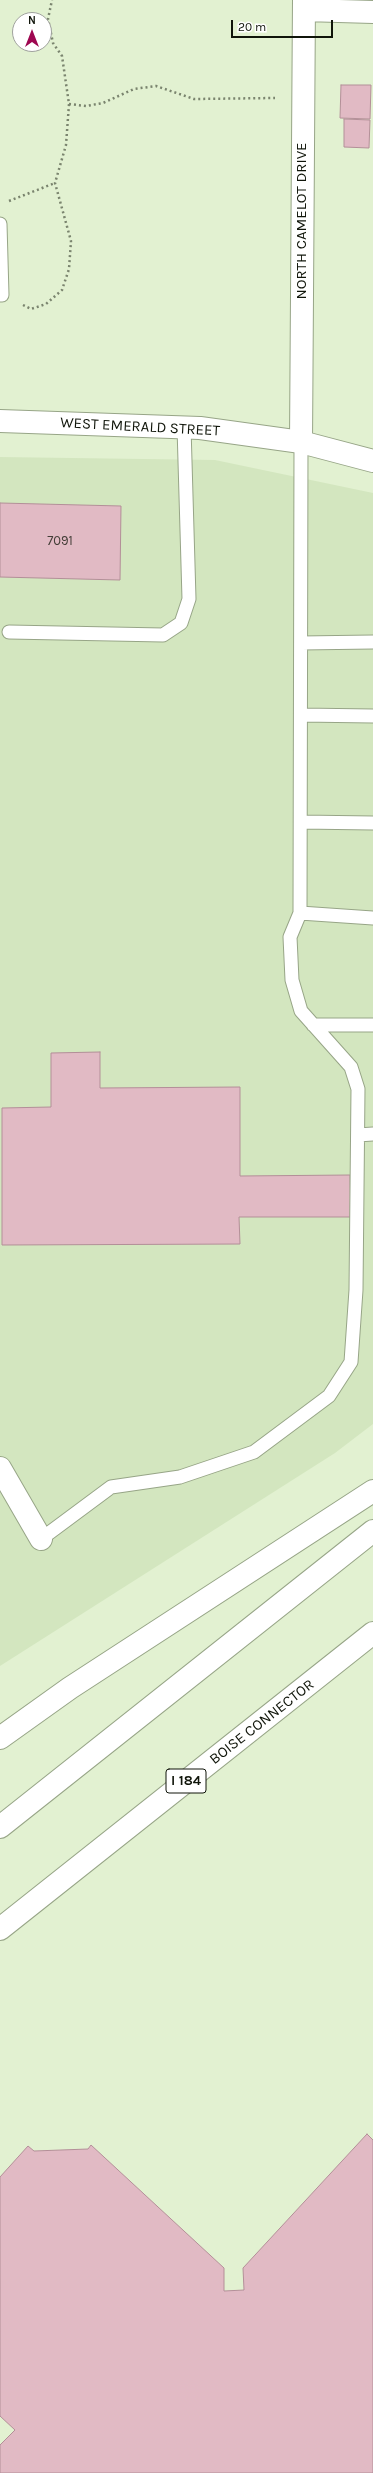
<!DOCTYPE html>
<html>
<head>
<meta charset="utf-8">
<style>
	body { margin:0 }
	#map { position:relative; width:373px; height:2473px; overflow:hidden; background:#e2f1d1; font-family:Karla,sans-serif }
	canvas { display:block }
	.north { position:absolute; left:12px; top:12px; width:40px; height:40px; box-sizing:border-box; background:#fff; border:1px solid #9fa19d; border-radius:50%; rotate:0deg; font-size:11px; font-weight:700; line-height:16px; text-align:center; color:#10150a }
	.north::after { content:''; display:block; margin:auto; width:14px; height:18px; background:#9e0751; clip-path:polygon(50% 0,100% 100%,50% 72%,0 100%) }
	.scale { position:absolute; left:231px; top:20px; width:102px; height:18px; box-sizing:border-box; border:2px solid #10150a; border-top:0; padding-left:5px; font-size:12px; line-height:14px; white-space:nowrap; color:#10150a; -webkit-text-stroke:3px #fff; paint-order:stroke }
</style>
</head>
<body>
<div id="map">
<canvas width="373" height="2473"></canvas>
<div class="north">N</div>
<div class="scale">20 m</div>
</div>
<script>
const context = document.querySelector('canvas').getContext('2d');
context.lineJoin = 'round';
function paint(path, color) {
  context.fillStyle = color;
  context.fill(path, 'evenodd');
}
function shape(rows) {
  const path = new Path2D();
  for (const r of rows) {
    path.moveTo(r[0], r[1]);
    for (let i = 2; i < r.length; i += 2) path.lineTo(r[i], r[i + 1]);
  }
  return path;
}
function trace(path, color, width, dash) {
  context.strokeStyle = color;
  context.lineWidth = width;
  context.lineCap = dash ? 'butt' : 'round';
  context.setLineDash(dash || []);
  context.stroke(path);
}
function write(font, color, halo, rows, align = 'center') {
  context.font = font + ' Karla,sans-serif';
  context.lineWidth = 4;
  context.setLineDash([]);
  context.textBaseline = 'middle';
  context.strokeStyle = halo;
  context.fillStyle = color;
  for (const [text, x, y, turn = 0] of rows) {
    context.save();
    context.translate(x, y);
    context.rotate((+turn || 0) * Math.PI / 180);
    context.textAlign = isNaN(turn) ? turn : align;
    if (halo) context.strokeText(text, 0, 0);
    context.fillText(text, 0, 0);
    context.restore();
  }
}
const built = shape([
	[0,457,215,460,373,493,373,1424,335,1453,0,1666]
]);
const building = shape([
	[341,85,371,85,370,119,340,118,341,85],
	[344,119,370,120,369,148,344,147,344,119],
	[0,503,121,506,120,580,0,577,0,503],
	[100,1052,100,1088,240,1087,240,1176,350,1175,351,1217,239,1217,240,1244,2,1245,2,1108,51,1107,51,1053,100,1052],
	[367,2134,373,2140,373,2473,0,2473,0,2445,15,2430,0,2416,0,2177,28,2146,34,2151,88,2149,91,2145,224,2268,224,2291,244,2290,243,2268,367,2134]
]);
const path = shape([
	[69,104,86,106,103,103,134,89,156,86,194,99,275,98],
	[9,201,55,183],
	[23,305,31,309,46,304,62,290,69,269,71,241,55,183,66,145,69,104,62,56,53,43,48,19,52,0]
]);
const lane = shape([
	[0,224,2,295,0,295],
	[9,632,163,635,181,623,189,599,184,427],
	[301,643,373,642],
	[301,715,373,716],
	[301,822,373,823],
	[300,913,373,918],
	[313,1025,373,1025],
	[358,1135,373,1134],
	[41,1539,111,1487,180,1477,254,1452,329,1396,351,1362,356,1290,358,1089,351,1067,301,1011,292,980,290,937,300,913,301,442]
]);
const street = shape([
	[304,10,373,12],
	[301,442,304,0],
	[0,1468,41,1539]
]);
const secondary = shape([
	[0,421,200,428,301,442,373,461]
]);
const highway = shape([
	[0,1738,70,1688,373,1491],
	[0,1827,373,1531],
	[0,1929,373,1633]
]);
const numberNames = [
	["7091",60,541]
];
const shields = [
	[186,1781,40]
];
const shieldNames = [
	["I 184",186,1781]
];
const streetNames = [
	["NORTH CAMELOT DRIVE",302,221,-90],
	["WEST EMERALD STREET",140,427,3],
	["BOISE CONNECTOR",262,1722,-38]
];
paint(built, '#d3e6bf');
paint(building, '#e1bac4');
trace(building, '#b38f98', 1);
trace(lane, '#97a587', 15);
trace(street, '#97a587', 24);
trace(secondary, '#97a587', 24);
trace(highway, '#97a587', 24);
trace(path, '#7a846e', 2.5, [2, 3]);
trace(lane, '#fff', 13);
trace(street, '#fff', 22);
trace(secondary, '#fff', 22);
trace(highway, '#fff', 22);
write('13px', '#443e38', null, numberNames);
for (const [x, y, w] of shields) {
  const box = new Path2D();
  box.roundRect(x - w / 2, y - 12, w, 24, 3);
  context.fillStyle = '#fff';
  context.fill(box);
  trace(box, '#10150a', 1);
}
write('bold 14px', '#10150a', null, shieldNames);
write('15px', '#10150a', '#fff', streetNames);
</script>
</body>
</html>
